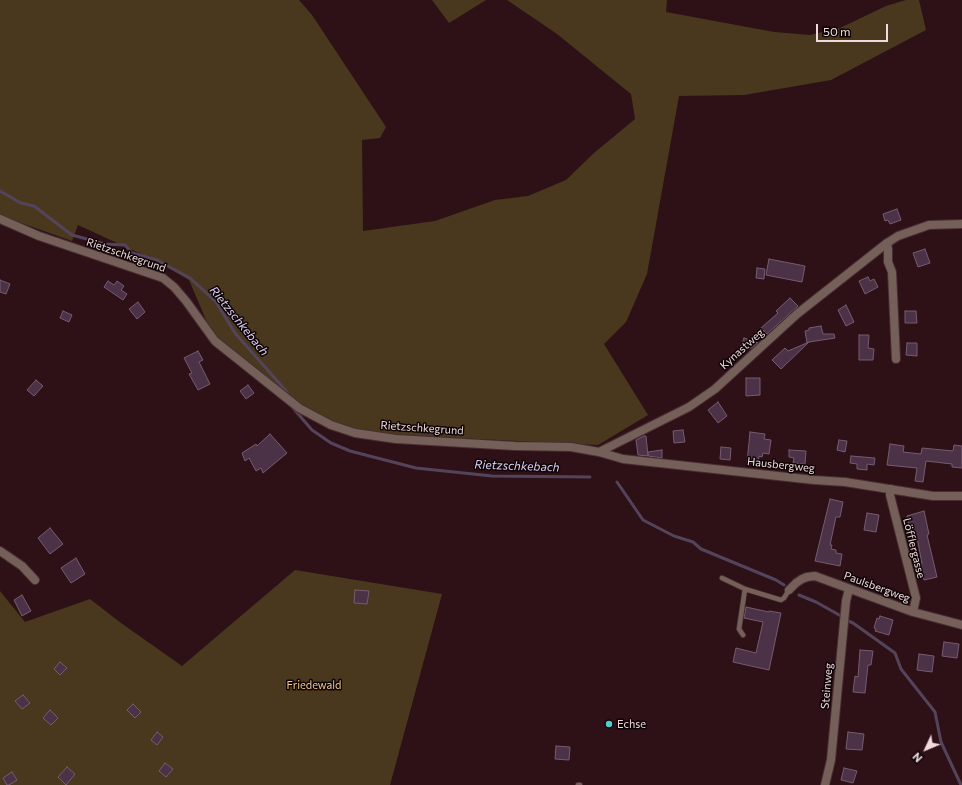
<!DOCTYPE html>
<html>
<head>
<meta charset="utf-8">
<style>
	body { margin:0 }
	#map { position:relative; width:962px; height:785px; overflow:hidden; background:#2e1117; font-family:Commissioner,sans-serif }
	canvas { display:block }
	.north { position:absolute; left:906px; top:729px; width:40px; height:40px; -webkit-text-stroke:3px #0e0405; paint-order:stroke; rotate:226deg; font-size:11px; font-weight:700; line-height:16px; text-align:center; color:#efdadd }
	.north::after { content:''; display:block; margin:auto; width:14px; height:18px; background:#efdadd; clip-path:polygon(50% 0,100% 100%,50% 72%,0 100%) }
	.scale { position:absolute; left:816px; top:24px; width:72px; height:18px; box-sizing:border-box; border:2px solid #efdadd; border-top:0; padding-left:5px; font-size:12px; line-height:14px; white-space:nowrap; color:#efdadd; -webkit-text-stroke:3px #0e0405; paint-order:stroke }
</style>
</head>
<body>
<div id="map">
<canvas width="962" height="785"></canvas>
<div class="north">N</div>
<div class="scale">50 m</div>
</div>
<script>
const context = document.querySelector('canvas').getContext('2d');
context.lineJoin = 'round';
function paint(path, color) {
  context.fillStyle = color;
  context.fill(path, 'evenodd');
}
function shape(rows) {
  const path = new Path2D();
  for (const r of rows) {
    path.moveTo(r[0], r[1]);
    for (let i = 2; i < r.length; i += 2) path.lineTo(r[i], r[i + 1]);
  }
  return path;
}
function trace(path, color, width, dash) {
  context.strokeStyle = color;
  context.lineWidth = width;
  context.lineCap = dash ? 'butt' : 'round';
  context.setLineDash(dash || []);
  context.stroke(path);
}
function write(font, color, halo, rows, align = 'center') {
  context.font = font + ' Commissioner,sans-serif';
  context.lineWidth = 3;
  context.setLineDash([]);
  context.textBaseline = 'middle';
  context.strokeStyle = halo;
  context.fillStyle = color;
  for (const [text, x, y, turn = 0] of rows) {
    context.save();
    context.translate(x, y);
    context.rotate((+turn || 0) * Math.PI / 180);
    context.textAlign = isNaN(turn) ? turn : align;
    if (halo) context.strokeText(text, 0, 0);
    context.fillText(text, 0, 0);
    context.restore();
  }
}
const green = shape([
	[0,0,299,0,312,15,386,127,380,138,362,140,363,231,435,221,495,200,528,196,566,180,594,153,635,119,631,94,557,34,507,0,667,0,666,12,774,32,810,35,840,28,886,6,906,0,919,0,926,30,831,80,744,95,679,96,647,274,626,322,604,344,648,415,598,445,355,433,299,408,215,341,189,280,154,260,78,225,72,241,7,218,0,215],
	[432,0,486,0,449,23],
	[295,570,442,594,390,785,0,785,0,591,25,622,90,599,121,623,182,666]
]);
const stream = shape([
	[0,191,21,203,34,206,72,235,105,244,125,245,132,253,157,260,190,278,216,302,235,333,287,392],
	[293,408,312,430,331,443,350,451,416,468,492,476,590,477],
	[617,482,643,520,674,536,693,542,701,549,776,580,784,585],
	[799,595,816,602,841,616],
	[846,620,853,623,895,653,901,669,935,712,941,742,961,785]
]);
const building = shape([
	[897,209,901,220,890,224,888,220,885,221,883,214,897,209],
	[925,249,930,263,918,267,913,253,925,249],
	[769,259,805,266,802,282,766,275,769,259],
	[757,268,765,269,764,279,756,278,757,268],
	[868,277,870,281,874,279,878,287,865,294,859,281,868,277],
	[0,280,10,284,6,294,0,292,0,280],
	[108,281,114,285,117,281,124,286,121,290,127,294,123,300,104,287,108,281],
	[790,298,798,306,767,334,761,328,778,313,776,311,790,298],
	[138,302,145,312,137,319,129,309,138,302],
	[846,305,854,322,846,326,838,310,846,305],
	[63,311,72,315,69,322,60,318,63,311],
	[905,311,916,311,917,323,905,323,905,311],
	[821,326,823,334,834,334,835,338,809,342,781,369,772,360,785,348,788,351,809,342,807,343,805,331,809,330,809,328,821,326],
	[859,335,869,335,868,348,874,349,873,360,859,360,859,335],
	[744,338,758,343,750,349,741,346,744,338],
	[907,343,917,343,917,356,906,355,907,343],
	[198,351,203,360,199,362,210,384,198,390,189,374,192,373,184,358,198,351],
	[746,378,760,378,760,395,746,396,746,378],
	[36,380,43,386,34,396,27,390,36,380],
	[248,385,254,393,246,399,240,391,248,385],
	[718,402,727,416,718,423,708,410,718,402],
	[683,430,685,442,674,443,673,431,683,430],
	[750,432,765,434,764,439,771,440,769,454,763,453,762,457,759,456,758,464,747,463,750,432],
	[270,434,287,453,263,473,261,468,256,471,249,458,245,461,242,453,256,444,257,446,270,434],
	[644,436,646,436,648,456,638,455,636,440,644,436],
	[839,440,847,441,845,452,837,450,839,440],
	[890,444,904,446,903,452,921,454,922,448,953,451,954,445,962,446,962,468,952,467,952,464,926,461,923,482,915,481,917,468,887,465,890,444],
	[721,447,731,448,730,460,720,459,721,447],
	[662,450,662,458,648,456,648,452,662,450],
	[789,450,806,451,805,464,793,463,794,458,789,457,789,450],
	[851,456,875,458,874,465,867,464,867,470,857,469,857,464,850,463,851,456],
	[830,499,843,502,840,517,836,517,830,545,832,545,831,549,836,550,836,553,842,554,840,566,815,561,830,499],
	[924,511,929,534,927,535,937,577,924,580,920,564,922,564,917,537,912,539,907,516,924,511],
	[867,513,879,515,876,532,864,530,867,513],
	[50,528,63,544,50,554,38,538,50,528],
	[76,558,85,574,71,583,61,568,76,558],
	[355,590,369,591,367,604,354,603,355,590],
	[22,595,31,611,22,616,14,600,22,595],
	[746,607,769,612,769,611,781,613,769,670,733,662,736,648,756,653,763,622,744,618,746,607],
	[880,616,893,620,889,635,875,631,876,629,874,628,877,618,879,619,880,616],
	[944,642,959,644,957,658,942,656,944,642],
	[860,650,873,651,871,665,868,665,865,693,853,692,855,676,858,677,860,650],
	[919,654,934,656,932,672,917,670,919,654],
	[60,662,67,668,60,675,54,669,60,662],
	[23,695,30,703,22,709,15,701,23,695],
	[133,704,141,712,135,718,127,710,133,704],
	[50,710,58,718,51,725,43,718,50,710],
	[157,732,163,737,157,745,151,740,157,732],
	[848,732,864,734,862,750,846,749,848,732],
	[556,746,570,747,569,760,555,759,556,746],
	[165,763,173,769,166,777,159,771,165,763],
	[67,767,75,774,66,785,58,777,67,767],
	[844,768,857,771,853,783,841,780,844,768],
	[12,772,17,780,9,785,7,785,3,778,12,772]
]);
const lane = shape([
	[722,578,745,589],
	[743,635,739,629,745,589,781,600,784,598,789,590],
	[578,785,580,785]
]);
const street = shape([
	[0,219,39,236,163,278,174,287,186,301,215,341,299,408,331,425,355,433,396,439,515,446,571,447,599,452,623,459,814,480,845,482,933,496,962,496],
	[887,243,888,249,888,262,892,272,896,359],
	[599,452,689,407,715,389,797,314,887,243,898,236,929,225,962,224],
	[891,489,890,495,916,598,913,612],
	[0,551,22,566,35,580],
	[789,590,796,583,802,579,807,577,815,576,913,612,962,625],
	[825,785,831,760,846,601,849,589]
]);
const markers = [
	[609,724,4,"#52cdce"]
];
const streetNames = [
	["Rietzschkegrund",126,255,19],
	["Kynastweg",742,349,-42],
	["Rietzschkegrund",422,428,4],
	["Hausbergweg",781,465,6],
	["Löfflergasse",914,548,76],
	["Paulsbergweg",877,587,20],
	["Steinweg",827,686,-85]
];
const parkNames = [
	["Friedewald",314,685]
];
const poiNames = [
	["Echse",617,724]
];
const waterNames = [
	["Rietzschkebach",239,321,51],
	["Rietzschkebach",517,466,2]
];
paint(green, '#49381e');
trace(stream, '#54445b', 3);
paint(building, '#4b3246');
trace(building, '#775b71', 1);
trace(lane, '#492d33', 6);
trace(street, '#492d33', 10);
trace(lane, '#746058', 4.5);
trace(street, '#746058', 8);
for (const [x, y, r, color] of markers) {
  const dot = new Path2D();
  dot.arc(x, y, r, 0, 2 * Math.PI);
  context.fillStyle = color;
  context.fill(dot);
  trace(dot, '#0e0405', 1.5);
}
write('11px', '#efdadd', '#0e0405', streetNames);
write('11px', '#f4c98a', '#0e0405', parkNames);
write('11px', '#efdadd', '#0e0405', poiNames, 'left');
write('italic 12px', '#ddd1f9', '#0e0405', waterNames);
</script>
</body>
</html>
